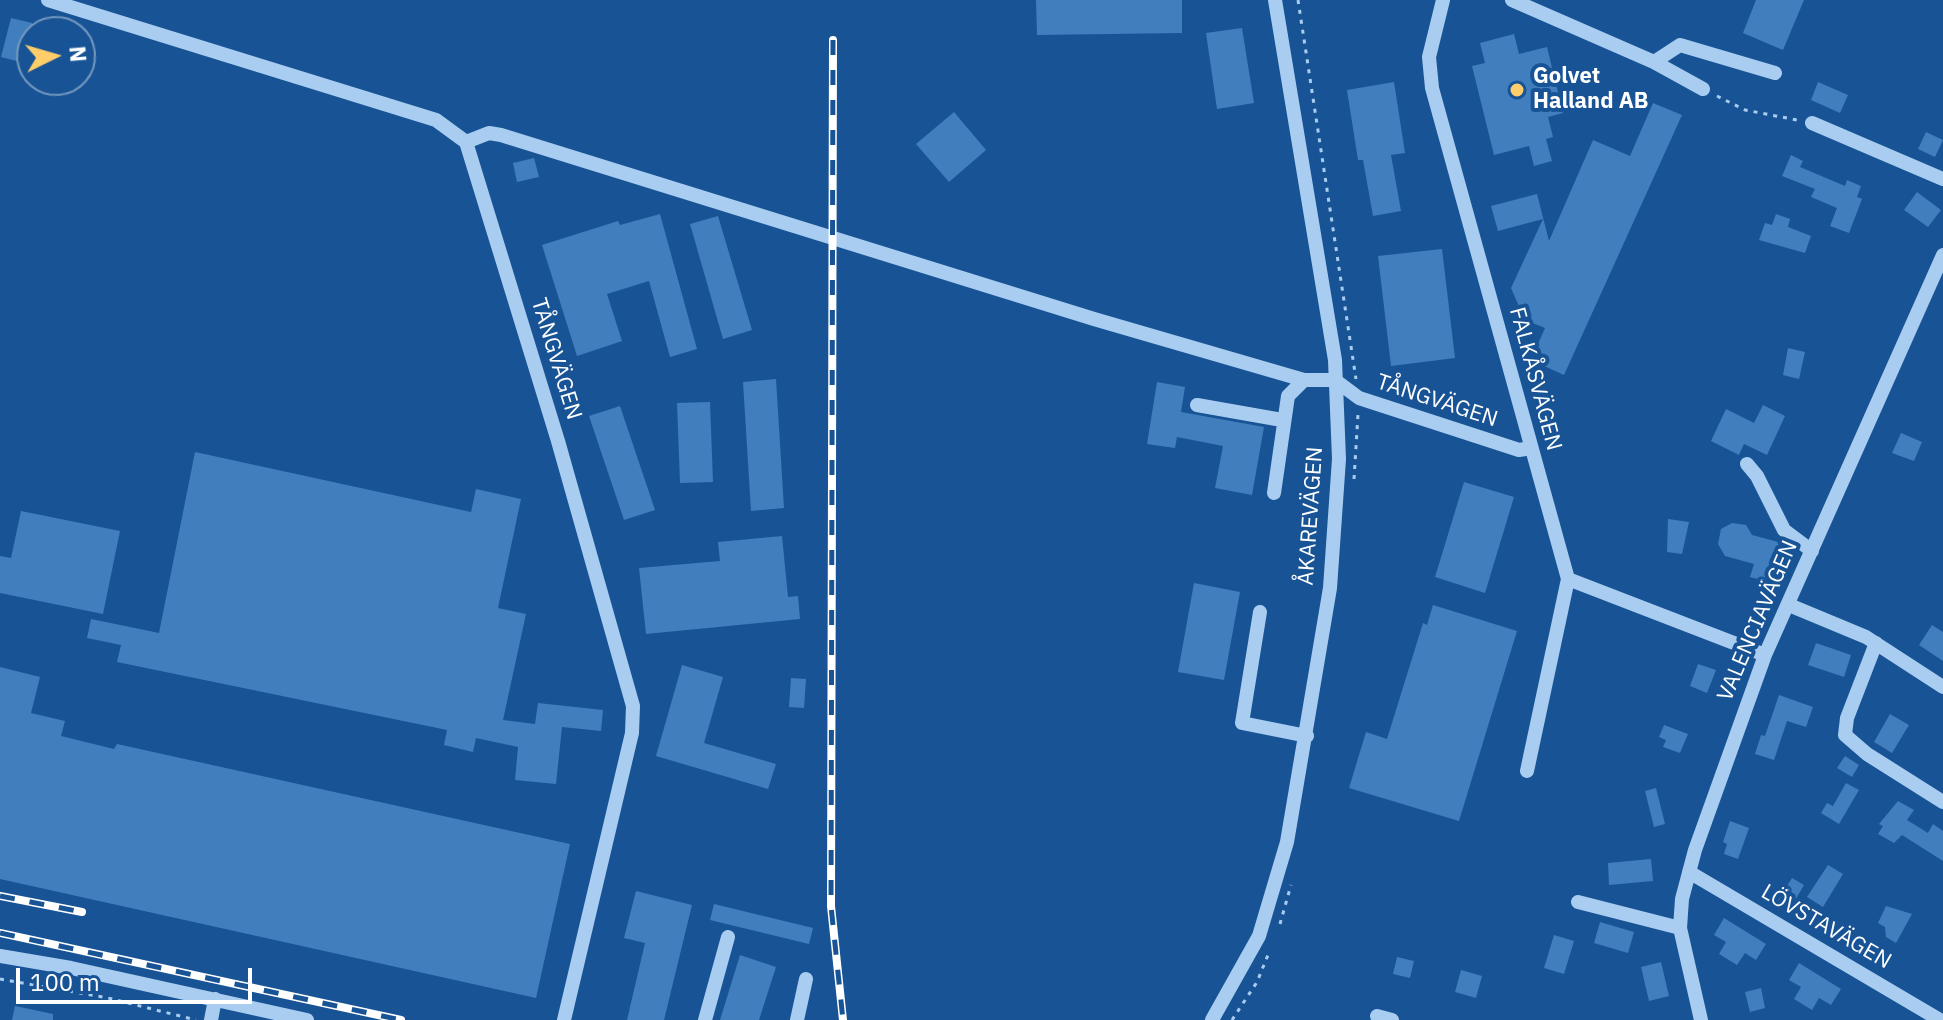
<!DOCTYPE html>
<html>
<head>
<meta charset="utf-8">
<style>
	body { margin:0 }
	#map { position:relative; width:1943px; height:1020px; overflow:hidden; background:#185495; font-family:"IBM Plex Sans",sans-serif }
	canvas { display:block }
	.north { position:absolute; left:16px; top:16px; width:80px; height:80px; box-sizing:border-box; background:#185495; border:2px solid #7498bf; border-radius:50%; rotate:85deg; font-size:22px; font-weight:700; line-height:32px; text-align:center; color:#fff }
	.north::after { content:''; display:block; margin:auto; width:28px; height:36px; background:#ffcd69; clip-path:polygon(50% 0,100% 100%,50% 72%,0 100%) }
	.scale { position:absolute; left:16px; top:968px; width:236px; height:36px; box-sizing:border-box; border:4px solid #fff; border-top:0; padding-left:10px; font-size:24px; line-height:28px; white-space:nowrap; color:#fff; -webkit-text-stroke:6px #185495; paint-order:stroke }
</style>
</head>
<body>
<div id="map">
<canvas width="1943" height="1020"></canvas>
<div class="north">N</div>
<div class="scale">100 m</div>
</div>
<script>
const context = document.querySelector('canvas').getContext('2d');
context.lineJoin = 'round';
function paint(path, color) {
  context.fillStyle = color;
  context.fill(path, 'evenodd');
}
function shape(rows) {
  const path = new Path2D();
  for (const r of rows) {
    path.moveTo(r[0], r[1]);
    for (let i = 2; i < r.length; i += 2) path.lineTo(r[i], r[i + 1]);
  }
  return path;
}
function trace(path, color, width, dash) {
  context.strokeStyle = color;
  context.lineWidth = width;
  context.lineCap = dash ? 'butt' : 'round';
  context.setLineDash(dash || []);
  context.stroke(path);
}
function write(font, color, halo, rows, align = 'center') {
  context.font = font + ' "IBM Plex Sans",sans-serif';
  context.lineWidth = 8;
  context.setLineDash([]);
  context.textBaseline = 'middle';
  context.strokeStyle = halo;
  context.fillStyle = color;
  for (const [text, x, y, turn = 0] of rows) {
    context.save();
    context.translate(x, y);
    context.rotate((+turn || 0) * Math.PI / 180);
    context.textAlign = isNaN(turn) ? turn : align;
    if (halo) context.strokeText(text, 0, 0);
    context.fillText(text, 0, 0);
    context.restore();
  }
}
const building = shape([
	[1036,0,1182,0,1182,33,1037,35],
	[1756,0,1804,0,1783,50,1743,33],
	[11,18,32,23,32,65,1,57],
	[1242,28,1254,103,1217,109,1206,33],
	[1514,34,1519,54,1547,47,1563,113,1548,117,1553,137,1546,139,1552,161,1534,166,1529,146,1494,155,1472,66,1485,63,1480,43],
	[1394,82,1405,153,1391,155,1401,211,1373,216,1363,160,1358,160,1347,90],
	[1818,82,1848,95,1840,113,1811,100],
	[1653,103,1682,115,1564,375,1531,360,1545,328,1525,320,1511,288,1543,219,1498,231,1491,206,1537,194,1549,241,1593,140,1630,156],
	[954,112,986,150,949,182,916,144],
	[1926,132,1943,140,1935,157,1918,149],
	[1791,155,1803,161,1800,167,1845,186,1847,180,1861,186,1857,197,1862,199,1849,233,1830,226,1837,208,1811,197,1815,189,1782,176],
	[534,158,539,177,517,182,513,163],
	[1917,192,1941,210,1928,227,1904,210],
	[660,214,697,349,670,357,649,281,607,294,622,341,577,356,542,245,618,221,620,225],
	[1776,214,1790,219,1788,227,1811,236,1805,253,1759,240,1765,223,1772,225],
	[718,216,752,330,723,339,690,224],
	[1442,249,1455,358,1391,366,1378,256],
	[1788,348,1805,352,1799,379,1783,375],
	[776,379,784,508,751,511,743,382],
	[1157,382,1185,387,1181,412,1264,427,1252,495,1215,488,1223,446,1177,437,1175,448,1147,444],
	[710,402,713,482,680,483,677,403],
	[1763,405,1785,416,1767,455,1744,444,1739,455,1711,441,1726,409,1754,423],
	[620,406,655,510,624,520,589,416],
	[1901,433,1922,442,1914,461,1892,453],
	[195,452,471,512,476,489,521,499,498,608,526,614,503,720,535,724,538,703,603,710,601,731,562,727,556,784,515,780,518,747,476,738,473,752,444,745,447,730,117,662,121,645,87,638,91,619,159,633],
	[1464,482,1514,497,1485,593,1435,577],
	[21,511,120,531,103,614,0,593,0,556,11,558],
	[1668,519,1689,522,1682,554,1667,552],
	[1732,523,1746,525,1752,535,1782,543,1772,583,1750,577,1754,564,1725,556,1718,544,1721,529],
	[782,536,788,597,798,596,800,619,646,634,639,568,720,561,718,542],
	[1194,583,1240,592,1224,680,1178,672],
	[1433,605,1517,631,1459,821,1349,788,1366,732,1387,739,1423,623,1427,625],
	[1932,625,1943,632,1943,661,1919,645],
	[1816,643,1851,655,1844,677,1808,665],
	[1698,664,1716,670,1707,693,1690,686],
	[682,665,723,677,704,743,776,764,768,789,656,756],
	[0,667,40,677,31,713,65,721,61,736,114,749,117,744,570,844,536,998,0,879],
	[791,678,806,679,804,708,789,707],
	[1779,695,1813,707,1806,727,1787,721,1774,760,1755,754,1761,735,1765,736],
	[1890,714,1909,725,1892,753,1874,742],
	[1664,725,1688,734,1680,753,1663,747,1666,740,1659,737],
	[1845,756,1859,765,1852,777,1837,768],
	[1846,783,1859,790,1839,824,1821,813,1827,803,1833,806],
	[1656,788,1665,824,1654,827,1645,791],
	[1898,801,1914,810,1907,820,1928,833,1933,824,1943,831,1943,861,1902,835,1894,843,1878,834,1883,826,1879,824],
	[1730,821,1749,828,1738,859,1724,854,1727,844,1723,842],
	[1651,859,1653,881,1609,885,1608,863],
	[1828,865,1843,874,1823,907,1807,897],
	[1792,878,1804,885,1790,909,1778,901],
	[636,891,692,905,664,1020,627,1020,645,943,624,938],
	[714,904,813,928,809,944,710,920],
	[1886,906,1912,914,1896,943,1886,937,1885,927,1878,923],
	[1724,918,1766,944,1756,960,1745,953,1737,965,1719,954,1726,942,1714,935],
	[1600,922,1634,932,1628,953,1594,943],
	[1554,935,1574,941,1564,974,1544,968],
	[740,955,776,967,759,1020,720,1020],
	[1397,957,1414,961,1410,978,1393,974],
	[1661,962,1669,996,1649,1001,1641,967],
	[1799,963,1841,989,1831,1005,1819,998,1812,1010,1794,999,1801,987,1789,980],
	[1461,970,1482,976,1476,998,1455,992],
	[1761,988,1765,1008,1750,1012,1745,992],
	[15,1006,53,1014,53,1020,12,1020]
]);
const path = shape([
	[1298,0,1356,379],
	[1717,96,1745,110,1797,120],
	[1354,479,1358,414],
	[1280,924,1291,885],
	[0,979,108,998,196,1020],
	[1232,1020,1257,982,1270,950]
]);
const minor = shape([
	[48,0,436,120,466,142,558,441,633,706,632,733,564,1020],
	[1443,0,1429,57,1432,88,1568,579,1527,771],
	[1512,0,1654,62,1703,89],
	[1654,62,1680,45,1775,73],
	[1812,123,1943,179],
	[466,142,489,133,501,135,1094,319,1304,380,1335,380,1359,398,1519,450,1531,448],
	[1197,405,1282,420],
	[1747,464,1757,476,1784,530,1812,551],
	[1274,493,1288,396,1304,380],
	[1568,579,1765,655],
	[1789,605,1866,637,1943,687],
	[1260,612,1242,723,1307,736],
	[1876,643,1847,718,1845,735,1867,754,1943,802],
	[1689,872,1940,1020],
	[1578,902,1680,928],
	[0,956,71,968,307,1020],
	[1377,1016,1392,1020],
	[211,1020,215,999],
	[705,1020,728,937],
	[797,1020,806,979],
	[1212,1020,1259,936,1287,842,1330,588,1339,459,1335,360,1275,0],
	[1701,1020,1680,928,1682,899,1695,850,1765,655,1943,255]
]);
const rail = shape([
	[833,40,831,906,843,1020],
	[0,896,82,912],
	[0,933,401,1020]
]);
const markers = [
	[1517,90,8,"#ffcd69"]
];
const poiNames = [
	["Golvet",1533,77],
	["Halland AB",1533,102]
];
const streetNames = [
	["TÅNGVÄGEN",556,359,73],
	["FALKÅSVÄGEN",1535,379,75],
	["TÅNGVÄGEN",1437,401,18],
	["ÅKAREVÄGEN",1311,516,-86],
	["VALENCIAVÄGEN",1758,621,-67],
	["LÖVSTAVÄGEN",1826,927,30]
];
paint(building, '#407ebd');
trace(path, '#a9cdf1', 3, [4, 6]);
trace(minor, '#a9cdf1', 14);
trace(rail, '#fff', 8);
trace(rail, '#185495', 5, [15]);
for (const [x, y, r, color] of markers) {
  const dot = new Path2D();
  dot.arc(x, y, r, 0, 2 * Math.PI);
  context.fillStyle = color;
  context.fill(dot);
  trace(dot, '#185495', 3);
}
write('bold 22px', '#fff', '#185495', poiNames, 'left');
write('22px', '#fff', '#185495', streetNames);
</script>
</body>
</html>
